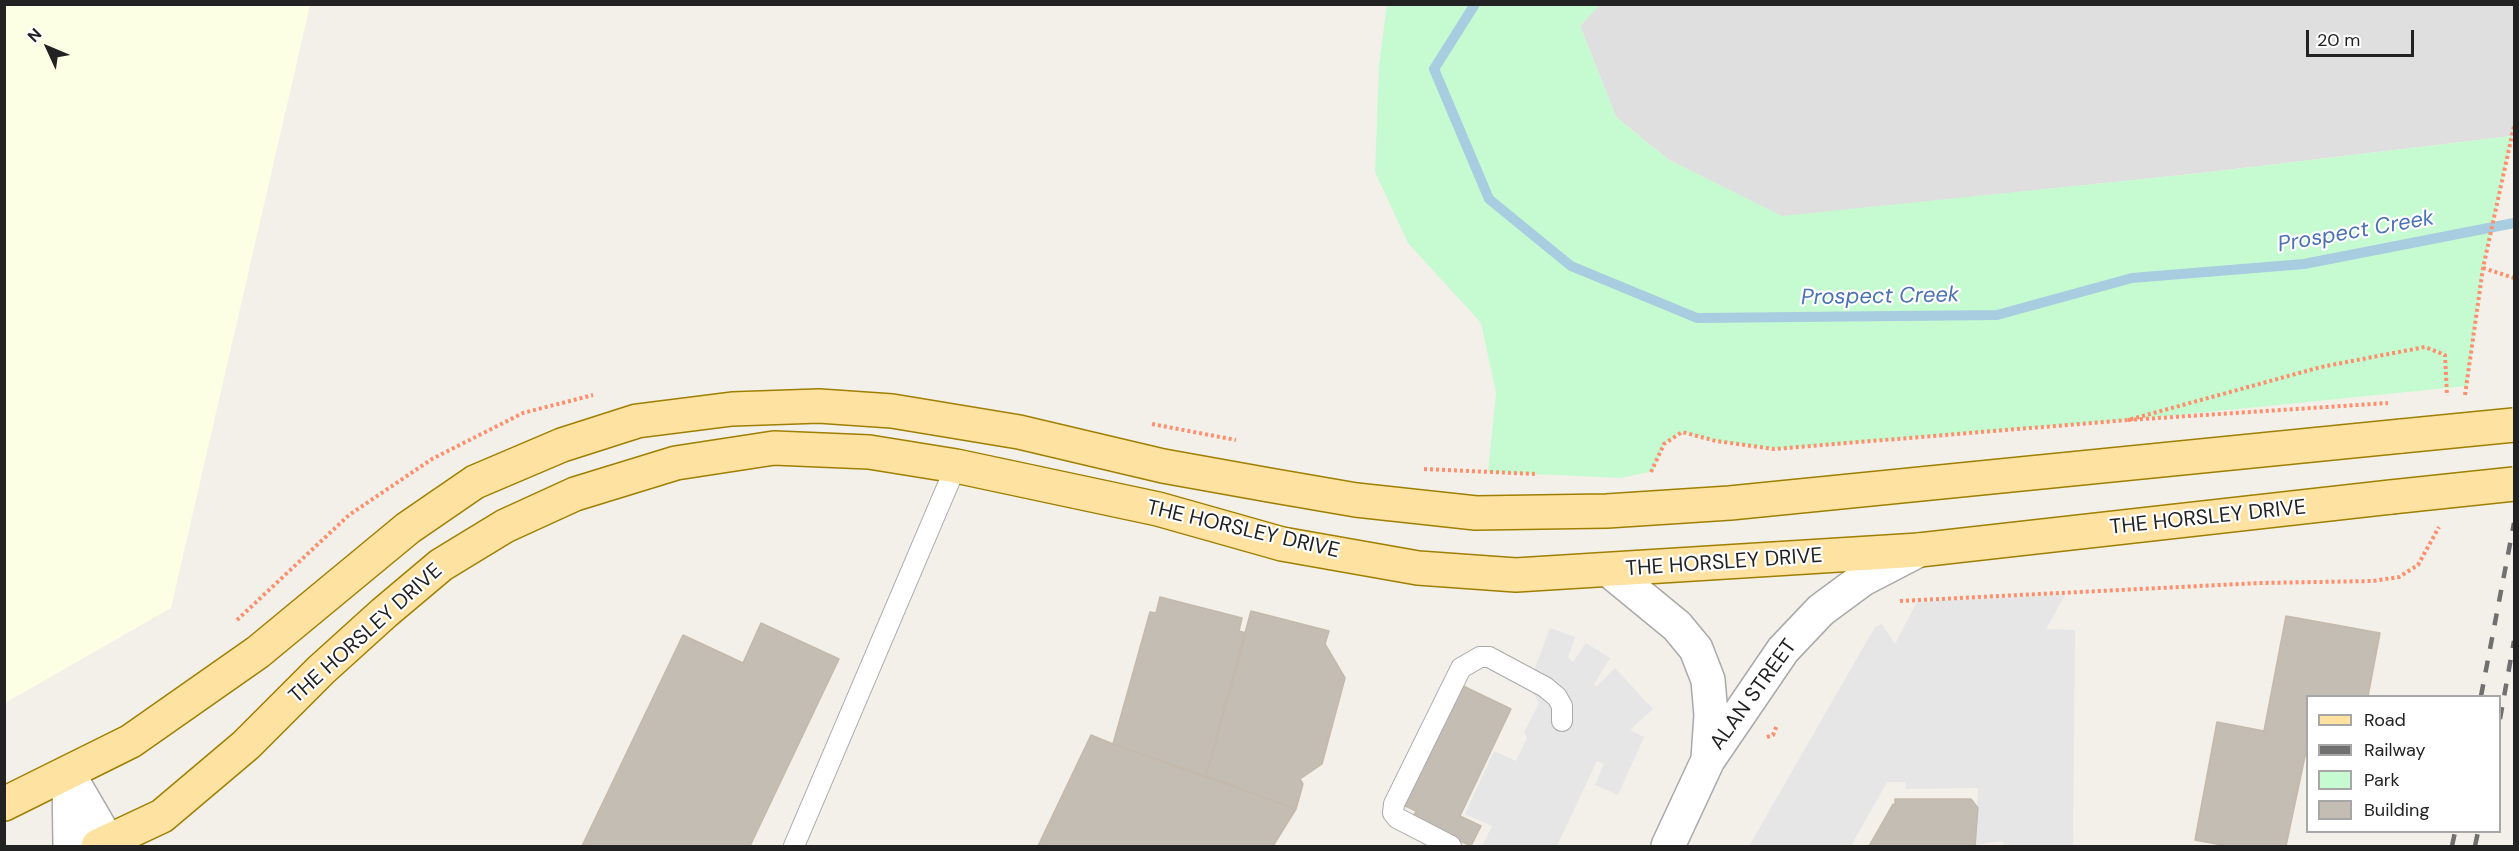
<!DOCTYPE html>
<html>
<head>
<meta charset="utf-8">
<style>
	body { margin:0 }
	#map { position:relative; width:2519px; height:851px; overflow:hidden; background:#f2f0e8; font-family:"DM Sans",sans-serif }
	canvas { display:block }
	.frame { position:absolute; inset:0; border:6px solid #222; pointer-events:none }
	.legend { position:absolute; left:2306px; top:695px; width:195px; height:138px; box-sizing:border-box; background:#fff; border:2px solid #a7a7a7; margin:0; padding:8px 10px; list-style:none; font-size:18px; color:#222 }
	.legend li { display:flex; align-items:center; gap:12px; height:30px }
	.legend b { width:30px; border:2px solid #a7a7a7 }
	.north { position:absolute; left:18px; top:18px; width:60px; height:60px; -webkit-text-stroke:4px #fff; paint-order:stroke; rotate:314deg; font-size:16px; font-weight:700; line-height:24px; text-align:center; color:#222 }
	.north::after { content:''; display:block; margin:auto; width:21px; height:27px; background:#222; clip-path:polygon(50% 0,100% 100%,50% 72%,0 100%) }
	.scale { position:absolute; left:2306px; top:30px; width:108px; height:27px; box-sizing:border-box; border:3px solid #222; border-top:0; padding-left:8px; font-size:18px; line-height:21px; white-space:nowrap; color:#222; -webkit-text-stroke:4px #fff; paint-order:stroke }
</style>
</head>
<body>
<div id="map">
<canvas width="2519" height="851"></canvas>
<div class="frame"></div>
<ul class="legend">
<li><b style="height:8px;background:#fee2a1"></b>Road</li>
<li><b style="height:8px;background:#707070"></b>Railway</li>
<li><b style="height:16px;background:#c6fbd1"></b>Park</li>
<li><b style="height:16px;background:#c3bdb4"></b>Building</li>
</ul>
<div class="north">N</div>
<div class="scale">20 m</div>
</div>
<script>
const context = document.querySelector('canvas').getContext('2d');
context.lineJoin = 'round';
function paint(path, color) {
  context.fillStyle = color;
  context.fill(path, 'evenodd');
}
function shape(rows) {
  const path = new Path2D();
  for (const r of rows) {
    path.moveTo(r[0], r[1]);
    for (let i = 2; i < r.length; i += 2) path.lineTo(r[i], r[i + 1]);
  }
  return path;
}
function trace(path, color, width, dash) {
  context.strokeStyle = color;
  context.lineWidth = width;
  context.lineCap = dash ? 'butt' : 'round';
  context.setLineDash(dash || []);
  context.stroke(path);
}
function write(font, color, halo, rows, align = 'center') {
  context.font = font + ' "DM Sans",sans-serif';
  context.lineWidth = 4.5;
  context.setLineDash([]);
  context.textBaseline = 'middle';
  context.strokeStyle = halo;
  context.fillStyle = color;
  for (const [text, x, y, turn = 0] of rows) {
    context.save();
    context.translate(x, y);
    context.rotate((+turn || 0) * Math.PI / 180);
    context.textAlign = isNaN(turn) ? turn : align;
    if (halo) context.strokeText(text, 0, 0);
    context.fillText(text, 0, 0);
    context.restore();
  }
}
const residential = shape([
	[1600,4,2514,5,2514,126,2512,136,2201,173,1782,217,1669,160,1616,117,1580,26]
]);
const education = shape([
	[5,4,310,5,171,608,5,703]
]);
const park = shape([
	[1387,4,1600,5,1580,26,1616,117,1669,160,1782,216,2201,173,2512,136,2483,268,2467,386,2128,420,1774,449,1716,441,1682,432,1664,444,1653,471,1621,478,1488,472,1496,393,1481,323,1408,243,1375,172,1379,65]
]);
const parking = shape([
	[2065,595,2046,629,2075,630,2073,846,2004,846,2003,841,1975,845,1978,788,1906,789,1905,782,1887,782,1851,846,1749,846,1875,627,1882,624,1895,644,1917,602],
	[1550,628,1575,637,1568,657,1573,662,1586,643,1610,658,1594,684,1596,687,1615,668,1653,709,1630,730,1644,737,1618,795,1595,785,1604,764,1597,761,1557,846,1482,846,1492,826,1465,814,1494,751,1516,761,1527,738,1524,732,1539,704,1529,684]
]);
const stream = shape([
	[1475,4,1434,69,1489,199,1571,266,1697,318,1997,315,2132,278,2304,264,2514,223]
]);
const building = shape([
	[1160,597,1242,618,1239,631,1246,633,1206,776,1113,744,1150,612,1156,613,1160,597],
	[1251,611,1329,631,1325,644,1345,678,1322,764,1300,779,1303,784,1296,809,1206,776,1251,611],
	[2286,616,2380,633,2368,696,2308,696,2308,742,2286,846,2228,846,2195,840,2217,722,2264,731,2286,616],
	[761,623,839,659,750,846,582,846,683,635,743,663,761,623],
	[1459,684,1511,709,1460,816,1481,826,1471,846,1412,819,1416,811,1401,804,1459,684],
	[1091,735,1113,744,1296,809,1273,846,1038,846,1091,735],
	[1895,799,1971,799,1978,808,1975,846,1869,846,1893,804,1895,806,1895,799]
]);
const path = shape([
	[2483,268,2514,278],
	[2465,395,2483,268,2514,126],
	[1152,424,1236,440],
	[1424,469,1536,474],
	[1651,472,1664,444,1682,432,1716,441,1774,449,2128,420,2321,367,2425,347,2445,355,2447,396],
	[1900,601,2260,583,2373,581,2399,577,2418,565,2439,527],
	[237,620,349,515,432,459,523,413,593,395],
	[1767,737,1773,735,1777,725]
]);
const service = shape([
	[794,846,956,466],
	[1451,846,1397,818,1393,813,1394,804,1461,668,1480,657,1489,657,1545,687,1557,697,1562,706,1562,721]
]);
const minor = shape([
	[1610,571,1677,626,1696,649,1708,680,1711,715,1708,759],
	[69,775,108,842,108,846],
	[69,776,70,846],
	[1668,846,1708,760,1783,650,1821,610,1863,579,1919,550]
]);
const primary = shape([
	[4,804,131,741,258,652,408,528,475,482,562,445,637,421,732,409,819,406,892,411,1019,432,1163,466,1269,485,1356,500,1476,513,1607,511,1730,503,2402,436],
	[98,846,162,816,246,745,321,670,384,613,441,565,505,526,575,494,676,463,774,448,869,452,956,466,1158,509,1282,544,1418,568,1516,575,1919,550,2391,497]
]);
const rail = shape([
	[2481,696,2514,523],
	[2500,719,2514,641],
	[2452,846,2455,832],
	[2475,846,2478,832]
]);
const pathBridge = shape([
	[2128,420,2388,403]
]);
const primaryBridge = shape([
	[2402,436,2514,425],
	[2391,497,2514,484]
]);
const streetNames = [
	["THE HORSLEY DRIVE",2208,518,-6],
	["THE HORSLEY DRIVE",1243,530,13],
	["THE HORSLEY DRIVE",1724,563,-4],
	["THE HORSLEY DRIVE",366,634,-42],
	["ALAN STREET",1754,695,-54]
];
const waterNames = [
	["Prospect Creek",2356,232,-10],
	["Prospect Creek",1880,297,-1]
];
paint(residential, '#e0dfdf');
paint(education, '#fcffe4');
paint(park, '#c6fbd1');
paint(parking, '#e6e6e6');
trace(stream, '#a8cce0', 10);
paint(building, '#c3bdb4');
trace(building, '#c4b9aa', 1.5);
trace(service, '#a9a9a9', 22);
trace(minor, '#a9a9a9', 36);
trace(primary, '#9f7f00', 36);
trace(path, '#fd8f6e', 4, [3, 3]);
trace(service, '#fff', 20);
trace(minor, '#fff', 33);
trace(primary, '#fee2a1', 33);
trace(rail, '#707070', 4.5, [12, 12]);
trace(primaryBridge, '#9f7f00', 36, []);
trace(pathBridge, '#fd8f6e', 4, [3, 3]);
trace(primaryBridge, '#fee2a1', 33);
write('21px', '#222', '#fff', streetNames);
write('italic 22px', '#4a72b5', '#fff', waterNames);
</script>
</body>
</html>
